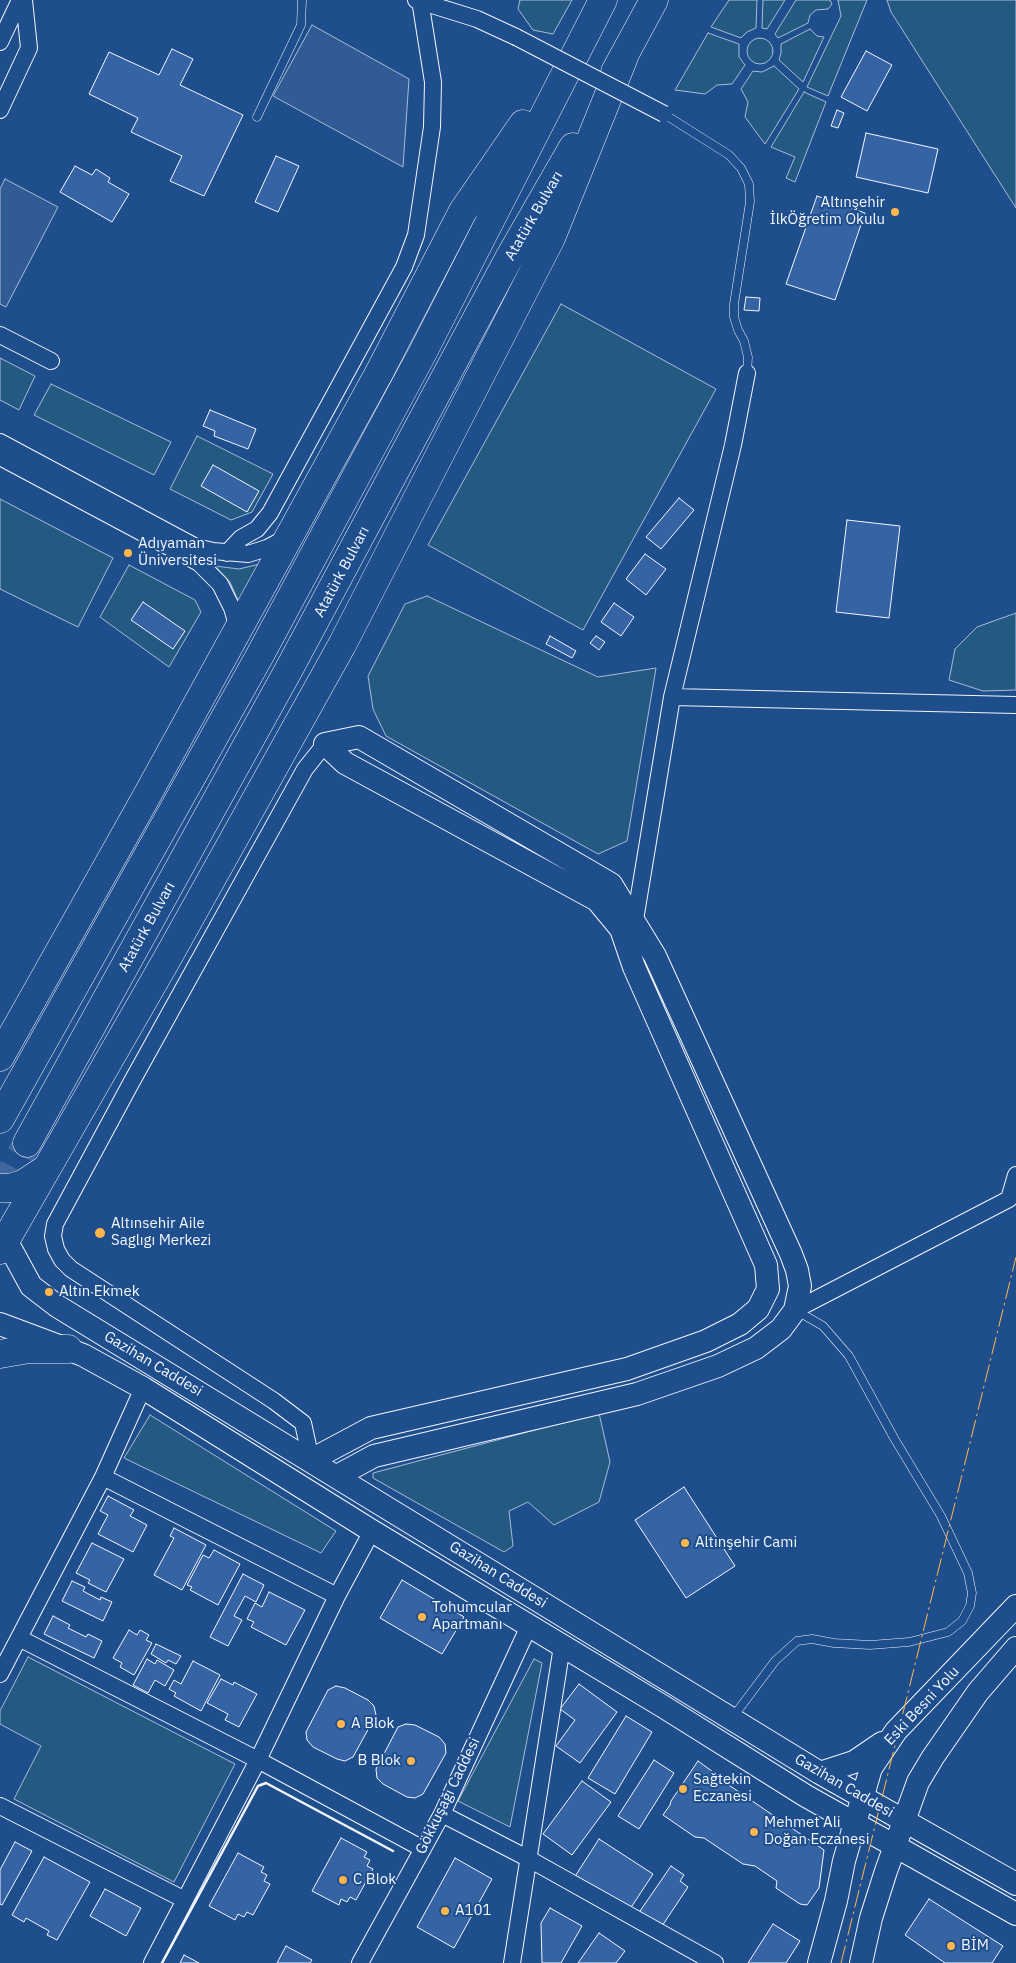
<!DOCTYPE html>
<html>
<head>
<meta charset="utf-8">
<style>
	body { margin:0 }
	canvas { display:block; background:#1f4e8c }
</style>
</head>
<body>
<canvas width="1016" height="1963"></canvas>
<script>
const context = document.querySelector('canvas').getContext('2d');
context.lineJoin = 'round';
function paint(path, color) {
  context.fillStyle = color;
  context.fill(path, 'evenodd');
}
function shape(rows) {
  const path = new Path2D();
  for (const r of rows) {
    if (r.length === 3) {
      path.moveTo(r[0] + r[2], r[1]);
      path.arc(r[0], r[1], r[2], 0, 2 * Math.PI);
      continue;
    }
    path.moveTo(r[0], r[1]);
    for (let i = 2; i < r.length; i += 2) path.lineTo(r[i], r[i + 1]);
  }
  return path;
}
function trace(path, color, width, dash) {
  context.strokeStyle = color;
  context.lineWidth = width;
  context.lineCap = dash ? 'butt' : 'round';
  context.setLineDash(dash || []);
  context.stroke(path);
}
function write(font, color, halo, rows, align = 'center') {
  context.font = font + ' "IBM Plex Sans",sans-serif';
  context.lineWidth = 4;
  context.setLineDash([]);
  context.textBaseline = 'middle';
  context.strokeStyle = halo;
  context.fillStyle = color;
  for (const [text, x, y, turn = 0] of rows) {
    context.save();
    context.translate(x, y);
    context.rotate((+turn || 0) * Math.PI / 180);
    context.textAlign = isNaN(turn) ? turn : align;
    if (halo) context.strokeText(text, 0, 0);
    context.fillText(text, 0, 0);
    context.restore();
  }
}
const green = shape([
	[520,0,572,0,553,34,533,30,518,9,520,0],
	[729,0,757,0,756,28,747,32,741,38,711,27,729,0],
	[763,0,785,0,767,29,762,28,763,0],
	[796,0,830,0,832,4,828,9,816,10,810,15,808,23,778,38,775,34,796,0],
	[838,0,867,0,828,96,807,87,841,16,838,0],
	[887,0,1016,0,1016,208,891,12,887,0],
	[810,29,817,36,824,37,803,82,779,60,781,53,781,44,810,29],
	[708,33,739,44,739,57,745,65,732,84,717,85,705,94,675,90,708,33],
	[760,51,13],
	[774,66,799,89,765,144,745,117,748,102,741,89,753,71,762,72,774,66],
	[804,92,826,102,795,182,786,178,795,157,771,147,804,92],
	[561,304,716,389,583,630,428,545,561,304],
	[0,358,35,376,19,410,0,400,0,358],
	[51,384,171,442,154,475,34,415,51,384],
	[197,436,273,474,252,512,231,520,170,489,197,436],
	[0,499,113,558,78,627,0,589,0,499],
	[264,563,240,605,230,582,215,566,239,569,264,563],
	[129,565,195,600,201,612,169,667,100,617,129,565],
	[427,596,598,677,656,668,627,841,598,854,386,736,373,709,368,676,405,604,427,596],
	[1016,613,1016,690,983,691,949,680,955,649,977,627,1016,613],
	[599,1413,610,1462,599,1502,554,1525,528,1502,509,1511,513,1546,504,1552,373,1478,373,1473,599,1413],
	[150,1415,336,1531,321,1553,124,1458,150,1415],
	[28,1657,235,1764,174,1882,14,1799,41,1746,0,1724,0,1711,28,1657],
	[534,1659,542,1663,510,1827,458,1801,534,1659]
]);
const parking = shape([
	[312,25,409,79,403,167,273,96,312,25],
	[5,179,58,207,6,307,0,304,0,189,5,179]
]);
const building = shape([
	[172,49,193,59,180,85,243,115,204,196,170,181,182,156,131,132,138,118,89,94,109,52,159,75,172,49],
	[866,51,892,65,867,111,841,97,866,51],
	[837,110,844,113,838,128,831,126,837,110],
	[866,133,938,149,928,193,856,177,866,133],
	[276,156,299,166,278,212,255,202,276,156],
	[75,166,92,175,96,169,110,178,108,182,129,194,112,222,60,192,75,166],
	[817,196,865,213,835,300,786,284,817,196],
	[746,297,760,298,759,311,744,310,746,297],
	[210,410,256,429,248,449,214,436,215,431,203,426,210,410],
	[213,465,259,491,247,512,201,486,213,465],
	[679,498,694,510,661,549,646,537,679,498],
	[847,520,900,526,889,618,836,612,847,520],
	[645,554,666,569,646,595,626,579,645,554],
	[143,602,185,631,173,649,131,620,143,602],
	[614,603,634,617,621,636,601,622,614,603],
	[550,636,576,651,572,658,546,644,550,636],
	[596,636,605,642,599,650,590,643,596,636],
	[684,1487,735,1566,686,1598,635,1520,684,1487],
	[108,1496,134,1510,130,1516,147,1525,133,1552,98,1534,108,1515,100,1511,108,1496],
	[174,1528,206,1545,182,1590,154,1575,174,1538,170,1536,174,1528],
	[92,1543,124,1559,106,1592,88,1583,90,1580,76,1573,92,1543],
	[214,1550,240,1564,218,1605,190,1590,192,1587,187,1585,203,1555,209,1558,214,1550],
	[243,1574,264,1585,256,1602,245,1596,234,1616,242,1620,228,1646,210,1637,243,1574],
	[402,1580,464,1617,442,1654,380,1618,402,1580],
	[72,1581,85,1587,83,1591,100,1600,101,1597,112,1602,103,1621,62,1601,72,1581],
	[269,1592,305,1610,286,1645,251,1627,254,1622,247,1619,255,1603,262,1607,269,1592],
	[53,1616,70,1625,68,1628,86,1637,88,1634,102,1641,94,1658,44,1634,53,1616],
	[129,1630,137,1635,140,1630,149,1635,146,1640,152,1643,134,1675,120,1667,122,1663,113,1658,129,1630],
	[156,1644,181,1656,176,1664,168,1660,166,1663,151,1654,156,1644],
	[147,1659,155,1664,157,1660,174,1670,165,1686,155,1680,148,1693,133,1685,147,1659],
	[193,1661,220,1675,201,1711,174,1696,176,1693,169,1689,174,1680,181,1684,193,1661],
	[221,1679,233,1685,234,1682,257,1694,239,1727,225,1720,228,1714,207,1703,221,1679],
	[579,1684,617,1712,580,1763,556,1746,575,1720,560,1709,579,1684],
	[336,1686,345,1688,368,1700,374,1706,376,1715,353,1757,345,1761,337,1759,313,1747,307,1740,306,1732,328,1690,336,1686],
	[626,1716,652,1732,615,1794,588,1778,626,1716],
	[406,1724,415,1725,439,1737,445,1744,446,1753,423,1794,415,1798,407,1797,383,1784,377,1778,376,1769,398,1727,406,1724],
	[654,1760,674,1773,639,1829,618,1816,654,1760],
	[698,1761,720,1777,720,1779,824,1850,819,1888,807,1905,800,1904,776,1888,777,1881,755,1866,743,1864,704,1838,695,1837,663,1815,670,1805,671,1801,698,1761],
	[582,1781,611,1802,572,1855,543,1834,582,1781],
	[341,1838,367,1852,364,1857,370,1860,367,1866,373,1869,356,1900,350,1897,347,1902,341,1899,339,1905,312,1891,341,1838],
	[599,1839,653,1874,628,1912,574,1878,599,1839],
	[15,1842,32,1851,2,1905,0,1904,0,1870,15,1842],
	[238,1853,264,1867,261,1872,267,1875,264,1881,270,1884,253,1915,247,1912,244,1917,238,1914,235,1920,209,1906,238,1853],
	[44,1857,90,1882,57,1940,47,1935,49,1931,26,1918,24,1922,12,1915,44,1857],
	[455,1858,492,1879,454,1948,417,1927,455,1858],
	[671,1866,684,1875,680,1881,688,1887,660,1929,638,1914,671,1866],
	[105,1889,141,1908,126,1936,90,1916,105,1889],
	[929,1899,1003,1946,992,1963,945,1963,905,1935,929,1899],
	[550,1908,582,1926,561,1963,542,1963,541,1923,550,1908],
	[773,1924,800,1941,786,1963,748,1963,773,1924],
	[599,1933,625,1951,616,1963,578,1963,599,1933],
	[286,1946,312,1960,310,1963,277,1963,286,1946],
	[184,1955,199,1963,180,1963,184,1955]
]);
const highwayTunnel = shape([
	[0,1192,27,1143]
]);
const lane = shape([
	[664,114,729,155,741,168,749,184,750,202,734,304,734,317,738,330,744,341,748,357,747,373],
	[257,117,301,25,302,0],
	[733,1717,775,1661,797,1641,812,1639,834,1643,870,1645,909,1642,948,1632,962,1621,970,1606,972,1593,968,1573,941,1516,894,1438,849,1356,823,1326,797,1311]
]);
const street = shape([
	[416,0,477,19,516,37],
	[0,42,20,0],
	[0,110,29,48,24,0],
	[0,335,51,361],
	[0,442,196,547,213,551,248,554,267,548,286,538],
	[0,457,199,563,220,584,232,608,238,628],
	[227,553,241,538,257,529,270,513,404,267,416,235,432,127,433,82,420,0],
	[672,697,1016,705],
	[629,924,635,920,672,697,733,445,747,373],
	[795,1310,1009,1199,1016,1175],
	[311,1460,303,1423,274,1401,71,1269,62,1260,56,1249,53,1236,55,1224,131,1083,305,769,325,744],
	[103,1477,337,1596],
	[19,1638,258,1760,423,1849],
	[0,1674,103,1477,143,1388],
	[0,1806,185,1900],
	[442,1814,529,1859,715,1963],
	[152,1963,258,1760,337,1596,372,1531],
	[360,1963,442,1814,529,1626],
	[512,1963,562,1646]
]);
const secondary = shape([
	[325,744,359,737,611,884,655,956,791,1254,797,1270,800,1286,795,1310,781,1329,756,1348,718,1366,637,1394,374,1456,337,1476],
	[6,1240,31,1286,57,1306,820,1773,1016,1884],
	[0,1324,83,1355,143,1388,372,1531,664,1707,806,1796,1016,1914],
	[311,1460,371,1428,627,1369,706,1341,740,1324,758,1309,768,1289,766,1265,634,967,621,929,597,900,345,763,325,744],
	[820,1773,854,1762,882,1743],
	[819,1963,836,1901,844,1861,871,1768,896,1731,1016,1606],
	[861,1963,871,1918,886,1871,918,1782,933,1757,978,1692,1016,1648]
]);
const highway = shape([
	[615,72,654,0],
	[0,1057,145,799,379,373,463,211,523,124],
	[0,1119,259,657,422,354,603,0],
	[27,1143,288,671,508,260,573,147],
	[0,1188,10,1188,23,1184,46,1169],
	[0,1250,167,959,342,645,551,238,624,57],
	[0,1354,29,1349,68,1349]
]);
const streetBridge = shape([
	[516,37,664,114]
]);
const wall = shape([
	[162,1963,258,1786,266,1783,393,1851]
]);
const power = shape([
	[841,1963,1016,1257]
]);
const markers = [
	[895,212,5,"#ffb74d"],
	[128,553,5,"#ffb74d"],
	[100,1233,6,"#ffb74d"],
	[49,1292,5,"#ffb74d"],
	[685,1543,5,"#ffb74d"],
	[422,1617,5,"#ffb74d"],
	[341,1724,5,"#ffb74d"],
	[411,1761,5,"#ffb74d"],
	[683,1789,5,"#ffb74d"],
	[754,1832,5,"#ffb74d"],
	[343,1880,5,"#ffb74d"],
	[445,1911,5,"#ffb74d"],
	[951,1946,5,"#ffb74d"]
];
const poiNames = [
	["Altınşehir",885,203,"right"],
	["İlkÖğretim Okulu",885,220,"right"],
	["Adıyaman",138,544],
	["Üniversitesi",138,561],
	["Altınsehir Aile",111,1224],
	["Saglıgı Merkezi",111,1241],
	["Altın Ekmek",59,1292],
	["Altınşehir Cami",695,1543],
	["Tohumcular",432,1608],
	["Apartmanı",432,1625],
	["A Blok",351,1724],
	["B Blok",401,1761,"right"],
	["Sağtekin",693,1780],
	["Eczanesi",693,1797],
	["Mehmet Ali",764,1823],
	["Doğan Eczanesi",764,1840],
	["C Blok",353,1880],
	["A101",455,1911],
	["BİM",961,1946]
];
const streetNames = [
	["Atatürk Bulvarı",534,216,-60],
	["Atatürk Bulvarı",342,572,-62],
	["Atatürk Bulvarı",147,927,-61],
	["Gazihan Caddesi",153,1364,31],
	["Gazihan Caddesi",498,1575,32],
	["Eski Besni Yolu",922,1706,-47],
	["Gazihan Caddesi",844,1786,30],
	["Gökkuşağı Caddesi",448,1796,-64]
];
paint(green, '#245a82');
trace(green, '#a8bbd7', 1);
paint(parking, '#305b95');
trace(parking, '#a8bbd7', 1);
paint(building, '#3563a3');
trace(building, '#f2f6ff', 1);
trace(highwayTunnel, '#3f679d', 28, [28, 14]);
trace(lane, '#f2f6ff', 9);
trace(street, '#f2f6ff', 18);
trace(secondary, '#f2f6ff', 24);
trace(highway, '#f2f6ff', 29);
trace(lane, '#1f4e8c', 8);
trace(street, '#1f4e8c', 16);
trace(secondary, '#1f4e8c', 22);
trace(highway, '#1f4e8c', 28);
trace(streetBridge, '#f2f6ff', 18, []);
trace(streetBridge, '#1f4e8c', 16);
trace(wall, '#f2f6ff', 2.5);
trace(power, '#ffb74d', 1, [18, 4, 2.5, 4]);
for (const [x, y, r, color] of markers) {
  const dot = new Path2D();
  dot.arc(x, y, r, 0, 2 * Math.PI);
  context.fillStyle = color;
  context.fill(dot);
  trace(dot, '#1f4e8c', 2);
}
write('15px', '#f2f6ff', '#1f4e8c', poiNames, 'left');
write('15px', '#f2f6ff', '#1f4e8c', streetNames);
</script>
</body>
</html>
